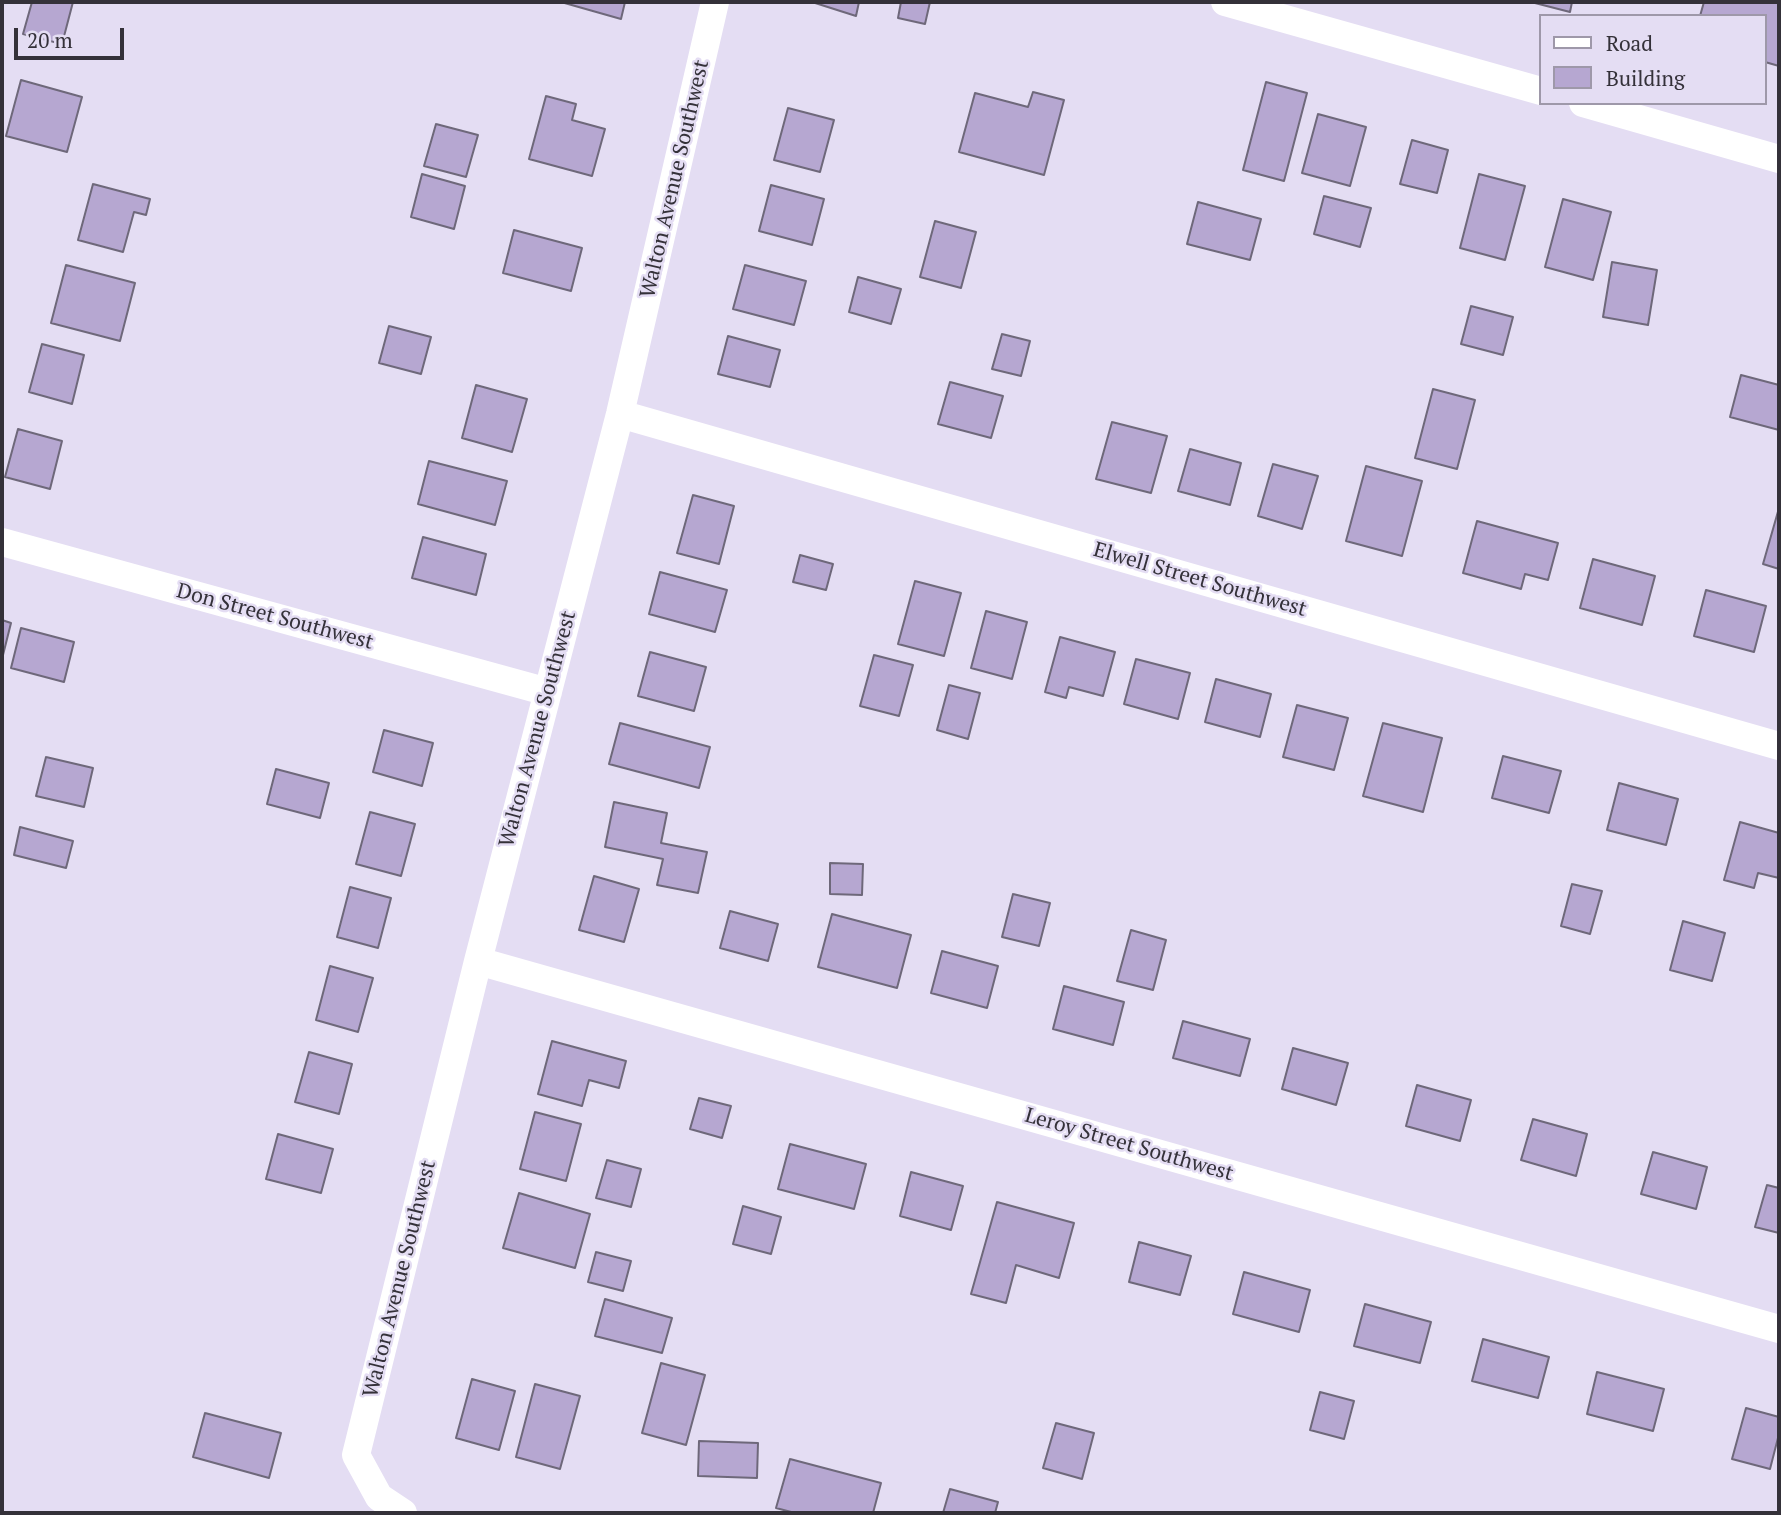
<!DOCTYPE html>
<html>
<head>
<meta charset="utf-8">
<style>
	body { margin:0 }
	#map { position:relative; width:1781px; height:1515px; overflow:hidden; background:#e4ddf3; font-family:"PT Serif",serif }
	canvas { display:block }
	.frame { position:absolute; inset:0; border:4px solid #343139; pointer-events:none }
	.legend { position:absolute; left:1539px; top:14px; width:228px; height:91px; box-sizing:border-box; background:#e4ddf3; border:2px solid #9e98a9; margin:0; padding:9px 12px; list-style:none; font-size:21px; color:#343139 }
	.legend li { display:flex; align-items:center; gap:14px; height:35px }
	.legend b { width:35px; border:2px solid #9e98a9 }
	.scale { position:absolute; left:14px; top:28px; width:110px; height:32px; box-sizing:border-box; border:4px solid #343139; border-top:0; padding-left:9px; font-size:21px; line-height:24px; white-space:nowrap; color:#343139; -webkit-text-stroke:5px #e4ddf3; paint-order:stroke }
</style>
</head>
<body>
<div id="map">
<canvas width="1781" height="1515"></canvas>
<div class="frame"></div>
<ul class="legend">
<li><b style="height:9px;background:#fff"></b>Road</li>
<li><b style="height:19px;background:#b6a7d1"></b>Building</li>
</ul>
<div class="scale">20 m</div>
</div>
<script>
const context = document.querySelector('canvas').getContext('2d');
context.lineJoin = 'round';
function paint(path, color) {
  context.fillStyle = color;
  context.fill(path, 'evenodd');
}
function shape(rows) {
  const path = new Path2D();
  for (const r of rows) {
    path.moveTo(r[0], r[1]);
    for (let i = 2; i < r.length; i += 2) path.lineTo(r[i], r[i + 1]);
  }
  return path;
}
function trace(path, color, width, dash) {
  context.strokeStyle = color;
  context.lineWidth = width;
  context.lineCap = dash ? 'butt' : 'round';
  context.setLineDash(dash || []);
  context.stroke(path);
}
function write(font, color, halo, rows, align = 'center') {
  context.font = font + ' "PT Serif",serif';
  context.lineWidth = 5;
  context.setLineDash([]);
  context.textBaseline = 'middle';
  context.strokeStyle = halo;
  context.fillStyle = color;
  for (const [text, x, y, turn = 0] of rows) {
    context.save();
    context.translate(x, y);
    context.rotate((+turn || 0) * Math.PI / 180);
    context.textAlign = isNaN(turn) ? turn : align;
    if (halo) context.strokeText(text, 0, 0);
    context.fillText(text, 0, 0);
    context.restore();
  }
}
const building = shape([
	[32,2,73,2,62,44,23,34,32,2],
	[561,2,625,2,621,19,561,2],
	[812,2,859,2,856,16,812,2],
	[901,2,930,2,925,24,898,18,901,2],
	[1531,2,1572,2,1570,12,1531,2],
	[1704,2,1779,2,1779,66,1765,62,1765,16,1700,16,1704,2],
	[21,80,82,97,67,152,6,136,21,80],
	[1266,82,1307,93,1284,181,1243,170,1266,82],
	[1033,92,1064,100,1044,175,959,152,975,93,1028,107,1033,92],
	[546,96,576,104,572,120,605,129,592,176,529,159,546,96],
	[788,108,834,120,820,172,774,160,788,108],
	[1318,114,1366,127,1350,186,1302,173,1318,114],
	[436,124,478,135,466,177,424,166,436,124],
	[1412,140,1448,150,1437,193,1400,184,1412,140],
	[422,174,465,186,454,229,411,217,422,174],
	[1479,174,1525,186,1505,260,1460,248,1479,174],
	[93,184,150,199,146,215,134,212,123,252,78,240,93,184],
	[771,185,824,199,812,245,759,231,771,185],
	[1324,196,1371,208,1360,247,1314,234,1324,196],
	[1563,199,1611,212,1593,280,1545,267,1563,199],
	[1198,202,1261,219,1250,260,1187,244,1198,202],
	[935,221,976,232,961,288,920,277,935,221],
	[514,230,582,248,571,291,503,273,514,230],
	[1612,262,1657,270,1648,325,1603,317,1612,262],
	[66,265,135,283,120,341,51,323,66,265],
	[745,265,806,281,794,325,733,309,745,265],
	[858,277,901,289,891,324,849,312,858,277],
	[1471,306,1513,317,1503,355,1461,344,1471,306],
	[389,326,431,337,421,374,379,363,389,326],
	[1002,334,1030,341,1021,376,992,369,1002,334],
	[728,336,780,350,770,387,718,374,728,336],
	[42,344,84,355,72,404,29,392,42,344],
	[1741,375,1779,385,1779,430,1730,417,1741,375],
	[950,382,1003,396,991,438,938,424,950,382],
	[476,385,527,399,512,452,462,438,476,385],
	[1433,389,1475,400,1457,469,1415,458,1433,389],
	[1112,422,1167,436,1151,493,1096,479,1112,422],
	[18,429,62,441,50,489,5,477,18,429],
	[1190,449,1241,463,1230,505,1178,491,1190,449],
	[429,461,507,481,495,525,418,504,429,461],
	[1273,464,1318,476,1302,529,1258,516,1273,464],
	[1366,466,1422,481,1402,556,1346,541,1366,466],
	[693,495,734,506,719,564,677,553,693,495],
	[1779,508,1779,569,1763,564,1779,508],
	[1477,521,1558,543,1548,580,1525,574,1521,589,1463,573,1477,521],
	[423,537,486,554,476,595,412,578,423,537],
	[800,555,833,564,826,590,793,582,800,555],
	[1593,559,1655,576,1642,625,1580,608,1593,559],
	[660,572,727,590,715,632,649,614,660,572],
	[915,581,961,593,944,656,898,644,915,581],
	[1706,590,1766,606,1754,652,1694,636,1706,590],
	[986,611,1027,622,1012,679,971,668,986,611],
	[2,620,11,623,2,659,2,620],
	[21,628,74,642,64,682,11,668,21,628],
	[1060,637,1115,652,1103,696,1069,687,1066,698,1045,692,1060,637],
	[650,652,706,667,694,711,638,696,650,652],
	[874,655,913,665,899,716,860,706,874,655],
	[1136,659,1190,673,1178,719,1124,704,1136,659],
	[1216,679,1271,694,1260,737,1205,722,1216,679],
	[949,685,980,693,968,739,937,730,949,685],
	[1297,705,1348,718,1334,770,1283,757,1297,705],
	[620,723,710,747,699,788,609,764,620,723],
	[1383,723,1442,738,1423,812,1363,796,1383,723],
	[384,730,433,743,422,786,373,772,384,730],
	[1503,756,1561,771,1549,813,1492,798,1503,756],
	[46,757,93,768,84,807,36,796,46,757],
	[276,769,329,783,320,818,267,804,276,769],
	[1619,783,1678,799,1666,845,1607,830,1619,783],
	[614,802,667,813,661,843,707,852,698,893,657,885,663,859,605,847,614,802],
	[370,812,415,824,401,876,356,864,370,812],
	[1740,822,1779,833,1779,878,1758,873,1754,888,1724,880,1740,822],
	[20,827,73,841,66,868,14,855,20,827],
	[830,863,863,864,862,895,830,894,830,863],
	[594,876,639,889,624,942,579,930,594,876],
	[1572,884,1602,891,1590,934,1561,926,1572,884],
	[350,887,391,898,378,948,337,937,350,887],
	[1013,894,1050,903,1039,946,1002,937,1013,894],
	[730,911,778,924,768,961,720,948,730,911],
	[832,914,911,935,897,988,818,967,832,914],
	[1683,921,1725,933,1712,981,1670,970,1683,921],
	[1131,930,1166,940,1153,990,1117,981,1131,930],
	[942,951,998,966,987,1008,931,993,942,951],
	[330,966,373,978,358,1032,316,1020,330,966],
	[1064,986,1124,1002,1113,1045,1053,1029,1064,986],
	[1183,1021,1250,1039,1240,1076,1173,1058,1183,1021],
	[552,1041,626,1061,619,1088,589,1080,582,1106,538,1094,552,1041],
	[1293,1048,1348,1063,1336,1105,1282,1089,1293,1048],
	[309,1052,352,1064,339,1114,295,1102,309,1052],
	[1417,1085,1471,1100,1460,1141,1406,1126,1417,1085],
	[699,1098,731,1106,722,1138,690,1129,699,1098],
	[535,1112,581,1124,566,1181,520,1169,535,1112],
	[1533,1119,1587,1134,1576,1176,1521,1160,1533,1119],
	[278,1134,333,1149,321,1193,266,1179,278,1134],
	[790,1144,866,1164,854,1209,778,1189,790,1144],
	[1653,1152,1707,1167,1696,1209,1641,1194,1653,1152],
	[607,1160,641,1169,631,1207,596,1198,607,1160],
	[911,1172,963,1186,951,1230,900,1216,911,1172],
	[1767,1185,1779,1188,1779,1233,1755,1227,1767,1185],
	[519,1193,590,1214,575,1268,503,1248,519,1193],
	[997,1202,1074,1223,1059,1278,1016,1265,1006,1303,971,1294,997,1202],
	[743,1206,781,1217,771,1254,733,1244,743,1206],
	[1139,1242,1191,1256,1180,1295,1129,1282,1139,1242],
	[596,1252,631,1261,623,1291,588,1282,596,1252],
	[1244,1272,1310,1290,1299,1332,1233,1314,1244,1272],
	[605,1299,672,1318,662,1353,595,1336,605,1299],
	[1365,1304,1431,1322,1420,1363,1354,1346,1365,1304],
	[1483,1339,1549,1357,1538,1398,1472,1381,1483,1339],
	[661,1363,705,1375,686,1445,642,1433,661,1363],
	[1597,1372,1664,1389,1653,1431,1587,1414,1597,1372],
	[472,1379,515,1391,499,1450,456,1438,472,1379],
	[535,1384,580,1396,560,1469,516,1457,535,1384],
	[1320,1392,1354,1401,1344,1439,1310,1430,1320,1392],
	[1746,1408,1779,1417,1779,1434,1770,1469,1732,1459,1746,1408],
	[205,1413,281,1433,269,1478,193,1457,205,1413],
	[1056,1423,1094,1433,1082,1479,1043,1468,1056,1423],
	[699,1441,758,1443,757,1478,698,1476,699,1441],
	[790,1459,881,1483,873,1513,795,1513,776,1508,790,1459],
	[950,1489,998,1502,995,1513,943,1513,950,1489]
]);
const minor = shape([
	[1225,2,1541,91],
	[1583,103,1779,159],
	[620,414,1779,746],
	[2,542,548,692],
	[478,961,1779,1329],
	[403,1513,379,1497,356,1455,478,961,620,414,715,2]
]);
const streetNames = [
	["Walton Avenue Southwest",675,179,-77],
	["Elwell Street Southwest",1200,580,16],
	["Don Street Southwest",275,617,15],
	["Walton Avenue Southwest",538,729,-75],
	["Leroy Street Southwest",1129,1145,16],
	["Walton Avenue Southwest",400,1279,-76]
];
paint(building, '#b6a7d1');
trace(building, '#6e687a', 2);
trace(minor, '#fff', 28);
write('21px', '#343139', '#e4ddf3', streetNames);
</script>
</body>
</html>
